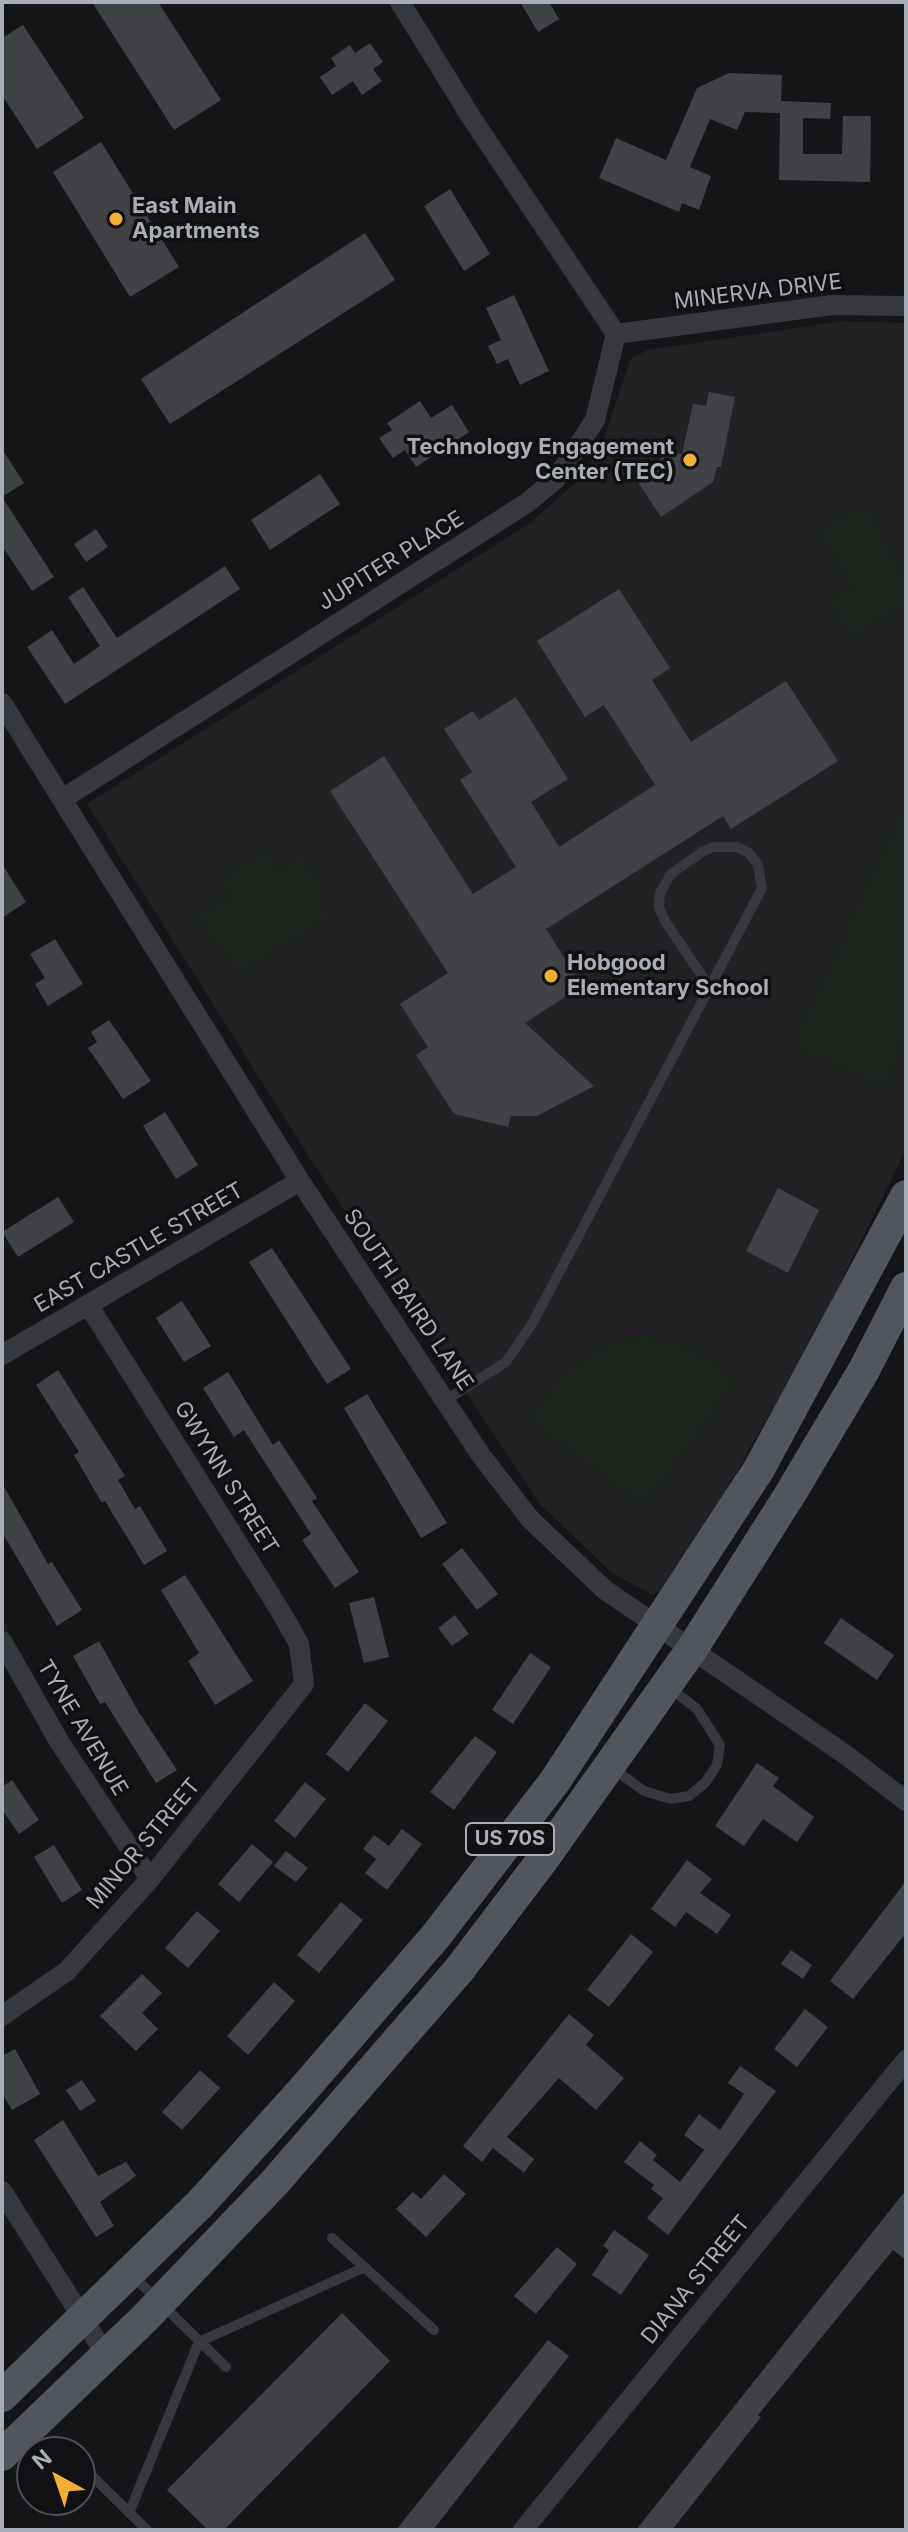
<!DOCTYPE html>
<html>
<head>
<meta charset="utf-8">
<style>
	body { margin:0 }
	#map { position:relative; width:908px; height:2532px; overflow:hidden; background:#161618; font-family:Inter,sans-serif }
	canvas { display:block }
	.frame { position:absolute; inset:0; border:4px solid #a8adb8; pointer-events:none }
	.north { position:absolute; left:16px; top:2436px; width:80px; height:80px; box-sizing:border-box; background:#111113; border:2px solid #4d4f55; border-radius:50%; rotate:320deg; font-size:22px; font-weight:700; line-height:32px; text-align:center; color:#a8adb8 }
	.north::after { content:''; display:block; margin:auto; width:28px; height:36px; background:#f2b134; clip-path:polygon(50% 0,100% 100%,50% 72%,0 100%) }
</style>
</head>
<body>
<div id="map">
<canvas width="908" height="2532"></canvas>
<div class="frame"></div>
<div class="north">N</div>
</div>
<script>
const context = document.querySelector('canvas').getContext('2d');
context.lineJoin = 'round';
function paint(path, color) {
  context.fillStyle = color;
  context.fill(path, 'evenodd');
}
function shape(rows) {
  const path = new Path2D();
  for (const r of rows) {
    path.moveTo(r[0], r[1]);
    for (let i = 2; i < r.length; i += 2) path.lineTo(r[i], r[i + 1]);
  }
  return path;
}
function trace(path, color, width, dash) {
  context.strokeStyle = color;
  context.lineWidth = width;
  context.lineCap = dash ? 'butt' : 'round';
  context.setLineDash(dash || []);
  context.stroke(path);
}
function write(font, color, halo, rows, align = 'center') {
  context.font = font + ' Inter,sans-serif';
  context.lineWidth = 7;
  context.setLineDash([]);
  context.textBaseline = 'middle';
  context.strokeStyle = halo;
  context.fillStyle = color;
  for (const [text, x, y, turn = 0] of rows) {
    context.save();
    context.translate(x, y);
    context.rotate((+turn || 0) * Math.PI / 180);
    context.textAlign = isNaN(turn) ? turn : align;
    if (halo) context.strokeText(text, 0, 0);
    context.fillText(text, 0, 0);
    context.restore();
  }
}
const built = shape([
	[843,321,906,323,906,1149,818,1329,675,1580,653,1595,612,1573,541,1505,306,1152,87,804,530,523,579,480,601,447,631,358,648,350]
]);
const green = shape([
	[866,501,906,582,906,604,849,639,828,599,852,587,819,531],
	[900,813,906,815,906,1037,883,1088,792,1047],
	[266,850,277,869,301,854,324,891,318,900,330,919,247,967,235,969,197,916,230,896,218,879],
	[650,1336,689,1347,721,1368,735,1383,650,1497,634,1499,529,1420,562,1375,588,1354,619,1338]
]);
const building = shape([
	[92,2,158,2,221,100,174,130],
	[520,2,549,2,559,19,538,32],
	[23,25,84,118,37,149,2,95,2,38],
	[370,43,383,62,373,69,382,81,362,95,353,81,332,95,320,77,336,66,331,58,350,45,355,53],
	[729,73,782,75,781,101,831,103,830,119,803,118,803,154,842,154,843,116,871,116,870,182,779,180,780,113,745,112,737,130,710,119,690,167,711,176,699,210,682,203,679,212,599,178,616,138,666,160,697,88],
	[101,142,179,267,130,297,53,172],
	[450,189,490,254,464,271,424,206],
	[365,233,395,280,170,424,141,379],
	[514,295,549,371,520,385,508,359,497,364,488,346,501,340,486,308],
	[709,392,735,397,721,467,717,467,713,482,661,517,634,476,670,452,682,454,693,404,706,406],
	[420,401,431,418,452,405,469,432,416,467,405,450,393,458,379,438,392,430,387,423],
	[2,449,24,483,2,497,54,577,32,591,2,546],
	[320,474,340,504,270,550,251,520],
	[96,529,108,547,86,562,74,544],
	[225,566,240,589,65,704,27,647,52,630,74,664,100,646,68,597,83,587,117,638],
	[619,589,670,668,652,680,691,742,786,681,838,761,731,829,723,816,546,929,582,986,525,1023,594,1086,537,1116,511,1116,508,1127,454,1114,416,1055,428,1047,400,1004,448,973,330,791,384,756,473,894,516,867,460,780,472,772,444,729,473,711,479,720,516,697,568,779,531,802,559,847,655,785,604,705,585,717,537,641],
	[2,864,26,902,2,918],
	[55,939,83,984,48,1006,35,984,45,978,30,954],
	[109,1020,151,1081,123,1099,88,1048,97,1042,91,1032],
	[165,1112,198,1165,176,1179,143,1126],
	[778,1188,819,1210,788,1273,746,1251],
	[58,1197,74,1222,18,1257,2,1232],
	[272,1248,351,1369,327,1384,249,1262],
	[182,1301,211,1346,184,1362,156,1318],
	[58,1370,125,1476,118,1480,135,1509,140,1506,167,1551,144,1565,105,1501,102,1503,74,1455,79,1452,36,1385],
	[228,1372,273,1445,279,1440,317,1498,312,1501,359,1572,335,1588,302,1540,311,1534,244,1430,234,1437,203,1388],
	[367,1394,447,1523,421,1538,344,1408],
	[2,1483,48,1564,52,1562,82,1610,57,1626,2,1532],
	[462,1548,498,1594,477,1610,442,1564],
	[185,1575,253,1681,215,1705,188,1661,199,1653,161,1590],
	[374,1597,389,1657,364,1663,349,1603],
	[455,1615,469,1634,452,1646,438,1628],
	[841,1618,894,1655,877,1680,824,1643],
	[99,1641,138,1711,177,1770,156,1783,105,1702,100,1704,73,1656],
	[530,1653,551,1667,513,1724,492,1710],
	[365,1703,388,1721,348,1772,326,1754],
	[475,1736,497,1752,454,1810,430,1792],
	[757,1763,779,1778,773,1786,814,1817,797,1842,763,1819,744,1846,715,1826],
	[12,1780,39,1820,19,1834,2,1810,2,1787],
	[305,1782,326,1799,295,1838,274,1821],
	[402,1829,422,1844,387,1890,365,1873,376,1859,363,1849,374,1835,389,1846],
	[252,1844,273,1862,239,1902,218,1884],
	[54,1845,82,1890,62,1903,34,1857],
	[286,1851,308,1868,296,1882,274,1866],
	[687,1860,712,1879,700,1893,731,1915,717,1934,686,1912,675,1927,651,1909],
	[906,1881,906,1933,853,1999,830,1981],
	[341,1902,363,1920,319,1973,297,1955],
	[197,1911,220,1931,188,1968,165,1948],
	[631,1934,653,1952,609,2007,587,1990],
	[791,1950,812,1965,803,1979,781,1964],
	[142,1974,162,1993,142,2013,158,2029,136,2051,100,2016],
	[274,1982,295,2001,248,2055,227,2036],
	[805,2009,828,2027,797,2067,774,2049],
	[569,2014,594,2035,586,2045,624,2078,596,2110,559,2078,507,2137,534,2159,524,2173,493,2148,482,2162,463,2146],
	[15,2049,40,2094,12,2110,2,2093,2,2056],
	[740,2066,776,2091,668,2235,647,2218,663,2198,651,2189,654,2185,624,2162,640,2141,657,2155,653,2160,680,2182,704,2150,684,2135,699,2114,720,2130,744,2094,728,2083],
	[200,2070,220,2088,182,2130,162,2112],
	[82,2080,96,2101,80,2111,66,2090],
	[63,2120,98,2176,126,2162,136,2176,100,2202,114,2226,96,2237,34,2140],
	[444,2174,466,2194,426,2237,396,2209,413,2192,421,2199],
	[906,2190,906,2260,893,2250,758,2415,761,2417,672,2530,636,2530],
	[614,2230,649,2255,621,2295,592,2275,609,2250,603,2246],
	[557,2247,577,2264,536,2314,514,2296],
	[342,2313,390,2361,224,2530,208,2530,167,2490],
	[548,2340,569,2356,433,2530,396,2530]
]);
const service = shape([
	[446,1400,506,1362,532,1324,762,888,758,865,749,853,737,847,713,847,702,852,671,874,660,893,659,907,665,921,708,985],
	[611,1767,644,1791,671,1799,689,1796,705,1783,717,1765,720,1745,697,1709,669,1687],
	[332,2238,434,2330],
	[133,2276,226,2367],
	[88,2472,147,2530],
	[129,2513,199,2342,365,2267]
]);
const minor = shape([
	[616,334,832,305,906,306],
	[2,703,300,1181,480,1454,530,1519,605,1590,846,1755,906,1801],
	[64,798,527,503,556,479,595,420,616,334,471,117,400,2],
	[2,1355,300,1181],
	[2,1641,60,1743,150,1879],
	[2,2016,67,1971,150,1879,304,1684,299,1644,281,1612,89,1306],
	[2,2191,106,2355],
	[523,2530,906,2060]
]);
const primary = shape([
	[2,2396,200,2204,302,2091,435,1937,555,1781,759,1469,906,1196],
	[2,2455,144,2319,275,2182,459,1970,544,1858,692,1649,789,1496,864,1370,906,1288]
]);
const markers = [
	[116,219,8,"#f2b134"],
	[690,460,8,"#f2b134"],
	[551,976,8,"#f2b134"]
];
const shields = [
	[510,1839,88]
];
const shieldNames = [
	["US 70S",510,1839]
];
const poiNames = [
	["East Main",132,206],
	["Apartments",132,231],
	["Technology Engagement",674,447,"right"],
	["Center (TEC)",674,472,"right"],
	["Hobgood",567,963],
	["Elementary School",567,988]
];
const streetNames = [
	["MINERVA DRIVE",758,292,-7],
	["JUPITER PLACE",391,561,-32],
	["EAST CASTLE STREET",139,1248,-30],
	["SOUTH BAIRD LANE",408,1300,56],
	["GWYNN STREET",226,1478,58],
	["TYNE AVENUE",82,1728,59],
	["MINOR STREET",144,1844,-50],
	["DIANA STREET",696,2280,-51]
];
paint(built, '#222225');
paint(green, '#1e261f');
paint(building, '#404145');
trace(service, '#37383d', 10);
trace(minor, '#37383d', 20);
trace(primary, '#53555c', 32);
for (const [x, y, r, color] of markers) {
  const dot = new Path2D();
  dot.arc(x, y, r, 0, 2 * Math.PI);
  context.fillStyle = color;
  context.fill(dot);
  trace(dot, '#111113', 3);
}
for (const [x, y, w] of shields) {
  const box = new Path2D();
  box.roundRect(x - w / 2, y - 16, w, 32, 6);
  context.fillStyle = '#111113';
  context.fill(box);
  trace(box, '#a8adb8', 2);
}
write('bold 20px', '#a8adb8', null, shieldNames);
write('bold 22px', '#a8adb8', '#111113', poiNames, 'left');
write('22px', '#a8adb8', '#111113', streetNames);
</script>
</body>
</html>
